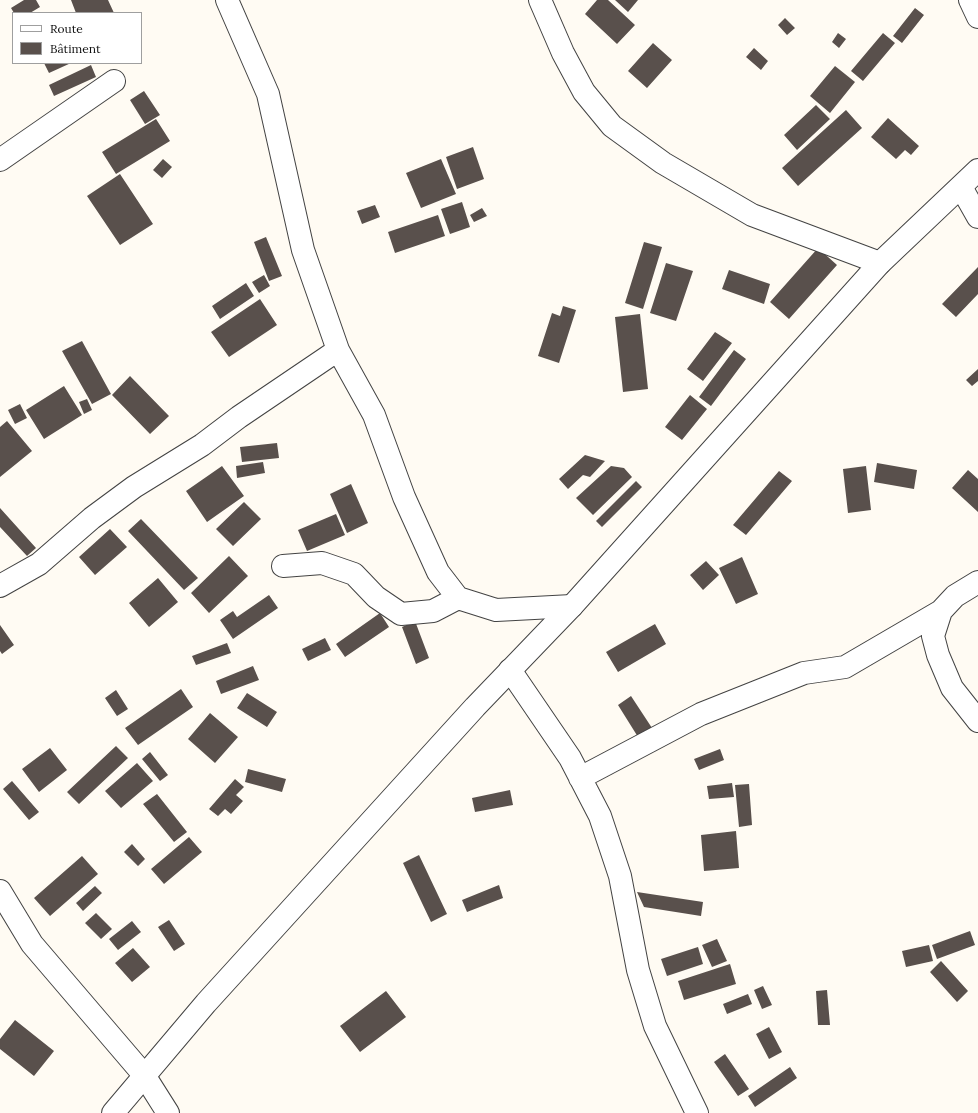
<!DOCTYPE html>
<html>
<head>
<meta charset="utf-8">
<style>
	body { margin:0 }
	#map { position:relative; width:978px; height:1113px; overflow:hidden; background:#fffbf3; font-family:Lora,serif }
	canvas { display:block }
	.legend { position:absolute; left:12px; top:12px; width:130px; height:52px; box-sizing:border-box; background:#fff; border:1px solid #9f9f9f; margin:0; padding:5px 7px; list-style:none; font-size:12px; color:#101010 }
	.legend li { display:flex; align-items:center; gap:8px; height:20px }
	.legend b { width:20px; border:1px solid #9f9f9f }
</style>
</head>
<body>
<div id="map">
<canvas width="978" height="1113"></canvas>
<ul class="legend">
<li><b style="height:5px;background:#fff"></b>Route</li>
<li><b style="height:11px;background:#59504c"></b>Bâtiment</li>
</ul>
</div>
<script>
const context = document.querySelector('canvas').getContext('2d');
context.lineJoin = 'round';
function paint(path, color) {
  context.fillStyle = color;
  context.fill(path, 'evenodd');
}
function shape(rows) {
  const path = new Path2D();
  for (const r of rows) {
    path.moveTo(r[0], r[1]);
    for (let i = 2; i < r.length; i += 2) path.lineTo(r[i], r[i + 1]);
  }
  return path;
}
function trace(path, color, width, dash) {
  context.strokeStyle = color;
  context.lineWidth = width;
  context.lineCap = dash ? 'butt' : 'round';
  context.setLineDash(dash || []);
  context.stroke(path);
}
const building = shape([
	[24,0,36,0,40,7,30,13,14,13,11,8],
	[71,0,108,0,114,13,76,13],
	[597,0,608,0,635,25,617,44,585,14],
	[615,0,638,0,628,12],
	[915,8,924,15,902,43,893,36],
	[785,18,795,28,787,35,778,25],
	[838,33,846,39,839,48,832,42],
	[883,33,895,43,863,81,851,71],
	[653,43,672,60,647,88,628,71],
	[754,48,768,61,761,70,746,57],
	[44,63,71,63,49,73],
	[91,65,96,77,54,96,49,85],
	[835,66,855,82,830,113,810,96],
	[144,91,160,115,145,124,130,100],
	[816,105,830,119,797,150,784,135],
	[846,110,862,128,798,186,782,168],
	[888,118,919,146,911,155,905,150,896,159,871,137],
	[156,119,170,141,116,174,102,152],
	[473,147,484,179,457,189,446,157],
	[163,159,172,167,162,178,153,170],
	[441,159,456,194,421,208,406,173],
	[120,174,153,224,120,245,87,196],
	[462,202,470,227,450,234,441,209],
	[375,205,380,217,362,224,357,211],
	[482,208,487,216,474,222,470,215],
	[438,215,445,236,395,253,388,232],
	[266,237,282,276,269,281,254,242],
	[644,242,662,247,643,309,625,303],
	[818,248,837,265,789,319,770,302],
	[666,263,693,271,676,321,650,313],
	[978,267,978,294,956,317,942,304],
	[729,270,770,284,764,304,722,289],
	[264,275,270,286,259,293,252,282],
	[246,283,254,296,220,319,212,306],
	[260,299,277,325,229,357,211,332],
	[563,306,576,310,559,363,538,356,552,313,560,316],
	[640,314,648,389,623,392,615,317],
	[715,332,732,343,703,381,687,369],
	[82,341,111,394,92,404,62,351],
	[734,350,746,359,711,406,699,397],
	[978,369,978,381,972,386,966,380],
	[130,376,169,416,150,434,112,395],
	[64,386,82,415,44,439,26,410],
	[690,395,707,409,682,440,665,427],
	[87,399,92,410,84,414,79,402],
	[20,404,27,418,15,424,8,410],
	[7,421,32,451,0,477,0,427],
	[277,443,279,458,242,462,240,447],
	[585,455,605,461,590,477,583,475,568,489,559,479],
	[263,462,265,473,237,478,236,466],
	[877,463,917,470,914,489,874,482],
	[222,466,244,496,207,522,186,491],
	[611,466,624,468,632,477,593,515,576,498],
	[866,466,871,510,848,513,843,469],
	[968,470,978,479,978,512,952,488],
	[779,471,792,481,746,535,733,525],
	[636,481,642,487,602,527,596,521],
	[351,484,368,523,347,533,330,494],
	[244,502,261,519,233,546,216,529],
	[0,508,36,548,27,556,0,527],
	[336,514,345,535,307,551,298,530],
	[141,519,198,578,184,590,128,531],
	[110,529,127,547,95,575,79,557],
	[229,556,248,576,209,613,191,593],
	[742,557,758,594,736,604,719,568],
	[706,561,719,575,703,590,690,575],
	[158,578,178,602,149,627,129,603],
	[269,595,278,608,233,639,220,620,233,611,237,617],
	[380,613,389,627,345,657,336,644],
	[415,621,429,658,416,664,402,627],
	[655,624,666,644,618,672,606,652],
	[0,625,14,645,2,654,0,651],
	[325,638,331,650,308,661,302,649],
	[227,643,231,653,196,665,192,656],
	[253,666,259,680,221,694,216,681],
	[181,689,193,707,138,745,125,728],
	[116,690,128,709,117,716,105,698],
	[247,693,277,712,267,727,237,708],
	[631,696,652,728,638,737,618,705],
	[210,713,238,737,215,763,188,739],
	[116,746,128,758,79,804,67,792],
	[50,748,67,770,39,792,22,769],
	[720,749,724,760,699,770,694,759],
	[150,752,168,775,160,781,142,759],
	[137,763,153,781,121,808,105,791],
	[248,769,286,779,282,792,245,782],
	[235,779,244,787,236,795,243,801,231,814,225,809,218,816,209,809],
	[12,781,39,812,29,820,3,789],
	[732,783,734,797,709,799,707,786],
	[749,784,752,825,739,827,735,785],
	[510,790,513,805,475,812,472,798],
	[157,794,187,832,174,842,143,804],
	[736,831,739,868,704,871,701,835],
	[189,837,202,852,164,884,151,869],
	[132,844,145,859,138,866,124,852],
	[419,855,447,914,431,922,403,863],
	[82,856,98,874,50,916,34,898],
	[499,885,503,898,467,912,462,900],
	[95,886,102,893,83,911,76,903],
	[637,892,703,902,701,916,644,907],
	[96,913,112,929,101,939,85,923],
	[169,920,185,944,174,951,158,927],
	[132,921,141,932,118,950,109,939],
	[970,931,975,945,937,959,932,945],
	[717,939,727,961,712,967,702,945],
	[929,945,933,961,906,967,902,951],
	[698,947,703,964,667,976,661,959],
	[133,948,150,967,132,982,115,963],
	[941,961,968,991,957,1002,930,972],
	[730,964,736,984,684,1000,678,981],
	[763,986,772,1005,762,1009,754,990],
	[827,990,830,1025,818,1025,816,991],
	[386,991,406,1017,360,1052,340,1026],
	[748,994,752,1004,727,1014,723,1004],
	[15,1020,54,1051,34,1076,0,1049,0,1039],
	[769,1027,782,1052,769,1059,756,1034],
	[725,1054,749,1089,738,1096,714,1062],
	[790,1067,797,1078,755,1107,748,1096]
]);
const minor = shape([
	[227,0,268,94,303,250,338,350,374,415,404,497,438,572,458,598,496,610,572,606],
	[540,0,563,53,584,92,612,126,663,163,752,215,880,263],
	[970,0,978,17],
	[0,160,114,81],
	[961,187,978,217],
	[283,566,322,563,354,574,376,597,401,614,433,611,458,598],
	[0,586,39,564,92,518,134,487,202,445,239,417,338,350],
	[941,611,933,636,938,655,952,688,978,721],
	[510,670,570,758,600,816,620,876,638,970,655,1026,697,1113],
	[580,778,701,714,804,673,845,667,941,611,955,596,978,582],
	[0,891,32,944,144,1075,168,1113]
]);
const tertiary = shape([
	[113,1113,206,1003,475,707,572,606,880,263,978,170]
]);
paint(building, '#59504c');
trace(minor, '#434343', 24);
trace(tertiary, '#434343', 24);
trace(minor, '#fff', 22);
trace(tertiary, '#fff', 22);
</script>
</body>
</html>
